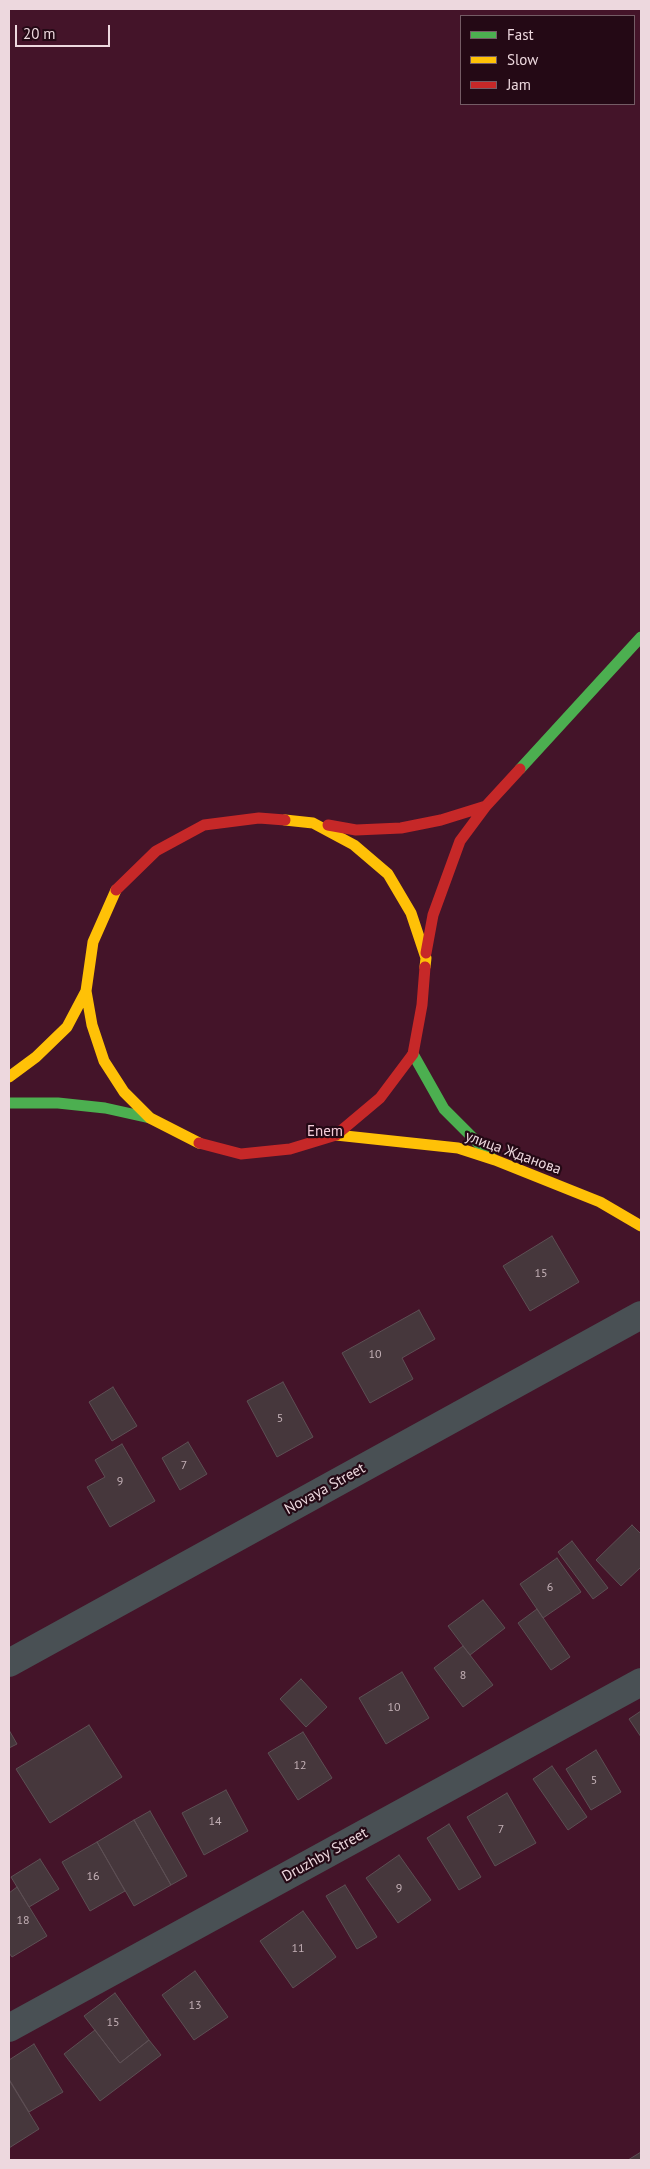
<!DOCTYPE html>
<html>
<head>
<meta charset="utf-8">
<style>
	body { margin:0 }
	#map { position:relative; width:650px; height:2169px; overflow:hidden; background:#29191f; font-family:"PT Sans",sans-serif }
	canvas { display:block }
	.frame { position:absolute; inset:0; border:10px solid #edd8de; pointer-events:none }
	.legend { position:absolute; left:460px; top:15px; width:175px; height:90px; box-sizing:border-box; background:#240915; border:1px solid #745c65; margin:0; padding:6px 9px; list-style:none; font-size:15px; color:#edd8de }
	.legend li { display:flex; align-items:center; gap:10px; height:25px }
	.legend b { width:25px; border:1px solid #745c65 }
	.scale { position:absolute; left:15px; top:25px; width:95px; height:22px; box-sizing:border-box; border:2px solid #edd8de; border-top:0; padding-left:6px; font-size:15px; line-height:18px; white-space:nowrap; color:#edd8de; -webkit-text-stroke:4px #240915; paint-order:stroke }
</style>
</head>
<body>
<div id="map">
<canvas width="650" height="2169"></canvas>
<div class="frame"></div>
<ul class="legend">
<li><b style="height:6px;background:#4caf50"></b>Fast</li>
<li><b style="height:6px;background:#ffc107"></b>Slow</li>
<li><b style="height:6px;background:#c62828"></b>Jam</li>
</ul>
<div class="scale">20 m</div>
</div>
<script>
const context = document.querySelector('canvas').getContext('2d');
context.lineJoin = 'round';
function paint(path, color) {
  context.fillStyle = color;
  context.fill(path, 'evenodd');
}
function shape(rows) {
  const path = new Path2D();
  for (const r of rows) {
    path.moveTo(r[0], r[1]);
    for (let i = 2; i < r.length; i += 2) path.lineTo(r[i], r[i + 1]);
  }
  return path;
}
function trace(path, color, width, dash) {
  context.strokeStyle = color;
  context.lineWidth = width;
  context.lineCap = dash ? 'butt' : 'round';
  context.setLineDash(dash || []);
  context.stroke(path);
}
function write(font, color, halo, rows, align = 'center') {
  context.font = font + ' "PT Sans",sans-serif';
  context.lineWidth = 4.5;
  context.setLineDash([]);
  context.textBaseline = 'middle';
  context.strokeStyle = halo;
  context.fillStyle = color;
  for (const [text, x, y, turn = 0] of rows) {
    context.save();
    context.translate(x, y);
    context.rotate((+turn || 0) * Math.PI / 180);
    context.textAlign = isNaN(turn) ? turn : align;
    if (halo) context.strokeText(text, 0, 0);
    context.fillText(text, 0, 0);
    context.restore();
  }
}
const green = shape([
	[9,9,641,9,641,2160,9,2160],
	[461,16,634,16,634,104,461,104]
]);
const building = shape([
	[552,1236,579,1282,530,1311,503,1266,552,1236],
	[419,1310,435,1339,402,1358,413,1379,370,1403,342,1353,419,1310],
	[283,1382,313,1437,277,1457,247,1401,283,1382],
	[113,1387,137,1426,112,1441,89,1402,113,1387],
	[188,1442,207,1474,180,1490,162,1458,188,1442],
	[122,1444,155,1501,110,1527,87,1487,105,1477,95,1460,122,1444],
	[632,1525,641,1534,641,1567,621,1586,596,1560,632,1525],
	[572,1541,608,1588,593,1599,558,1552,572,1541],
	[557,1558,581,1592,543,1618,520,1584,557,1558],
	[483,1600,505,1628,470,1655,448,1626,483,1600],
	[537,1609,570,1657,551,1670,518,1623,537,1609],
	[463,1646,493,1685,463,1707,434,1668,463,1646],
	[402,1672,429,1718,386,1744,359,1698,402,1672],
	[301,1679,327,1707,306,1727,280,1699,301,1679],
	[641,1711,641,1737,629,1719,641,1711],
	[89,1725,122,1777,50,1823,16,1769,89,1725],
	[9,1730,17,1744,9,1748,9,1730],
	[303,1732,332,1778,298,1800,268,1753,303,1732],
	[596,1750,621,1792,591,1810,566,1769,596,1750],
	[552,1766,587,1817,568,1830,533,1779,552,1766],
	[226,1790,248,1831,204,1855,182,1813,226,1790],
	[507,1793,536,1843,495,1866,467,1817,507,1793],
	[150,1811,187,1876,171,1885,134,1820,150,1811],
	[134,1820,171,1885,134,1906,97,1842,134,1820],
	[449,1824,481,1877,459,1890,427,1838,449,1824],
	[97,1842,125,1891,90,1911,62,1862,97,1842],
	[399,1855,431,1900,398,1923,366,1878,399,1855],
	[40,1859,59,1889,29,1907,11,1877,40,1859],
	[345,1885,377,1937,357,1949,326,1896,345,1885],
	[17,1887,47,1936,12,1957,9,1953,9,1893,17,1887],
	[303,1911,336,1957,293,1988,260,1941,303,1911],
	[195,1971,228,2017,194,2040,162,1995,195,1971],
	[115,1993,149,2040,120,2063,84,2016,115,1993],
	[95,2030,120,2063,149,2040,161,2055,100,2101,64,2054,95,2030],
	[34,2044,63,2092,29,2112,9,2079,9,2060,34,2044],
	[9,2080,39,2129,9,2148,9,2080],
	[641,2152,641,2160,628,2160,641,2152]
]);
const street = shape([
	[9,1663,641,1315],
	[9,2028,641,1682]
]);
const fast = shape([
	[520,769,641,637],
	[413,1054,444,1109,490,1155],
	[9,1103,58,1103,105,1108,150,1118]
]);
const slow = shape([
	[285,820,313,823,354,845,388,874,411,913,426,958,425,967],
	[86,991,92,1025,104,1061,124,1092,150,1118,199,1143],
	[9,1077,36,1057,67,1027,86,991,93,942,116,890],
	[336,1135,458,1148,495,1160,600,1202,641,1226]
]);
const jam = shape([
	[328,825,356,830,401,828,441,820,486,806],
	[116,890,156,851,204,825,259,818,285,820],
	[426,953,433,915,460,841,486,806,520,769],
	[199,1143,241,1154,290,1149,336,1135,380,1098,413,1054,422,1005,425,967]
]);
const numberNames = [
	["15",541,1274],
	["10",375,1355],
	["5",280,1419],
	["7",184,1466],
	["9",120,1482],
	["6",550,1588],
	["8",463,1676],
	["10",394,1708],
	["12",300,1766],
	["5",594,1781],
	["14",215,1822],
	["7",501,1830],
	["16",93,1877],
	["9",399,1889],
	["18",23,1921],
	["11",298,1949],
	["13",195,2006],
	["15",113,2023]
];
const parkNames = [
	["Enem",325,1132]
];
const streetNames = [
	["улица Жданова",513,1153,20],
	["Novaya Street",325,1489,-29],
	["Druzhby Street",325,1855,-29]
];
paint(green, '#441429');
paint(building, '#46373c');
trace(building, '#5d4f54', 1);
trace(street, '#495054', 28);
trace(fast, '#4caf50', 11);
trace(slow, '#ffc107', 11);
trace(jam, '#c62828', 11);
write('12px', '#c3b0b6', null, numberNames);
write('15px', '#f4cdda', '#240915', parkNames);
write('15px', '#edd8de', '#240915', streetNames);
</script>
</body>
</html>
